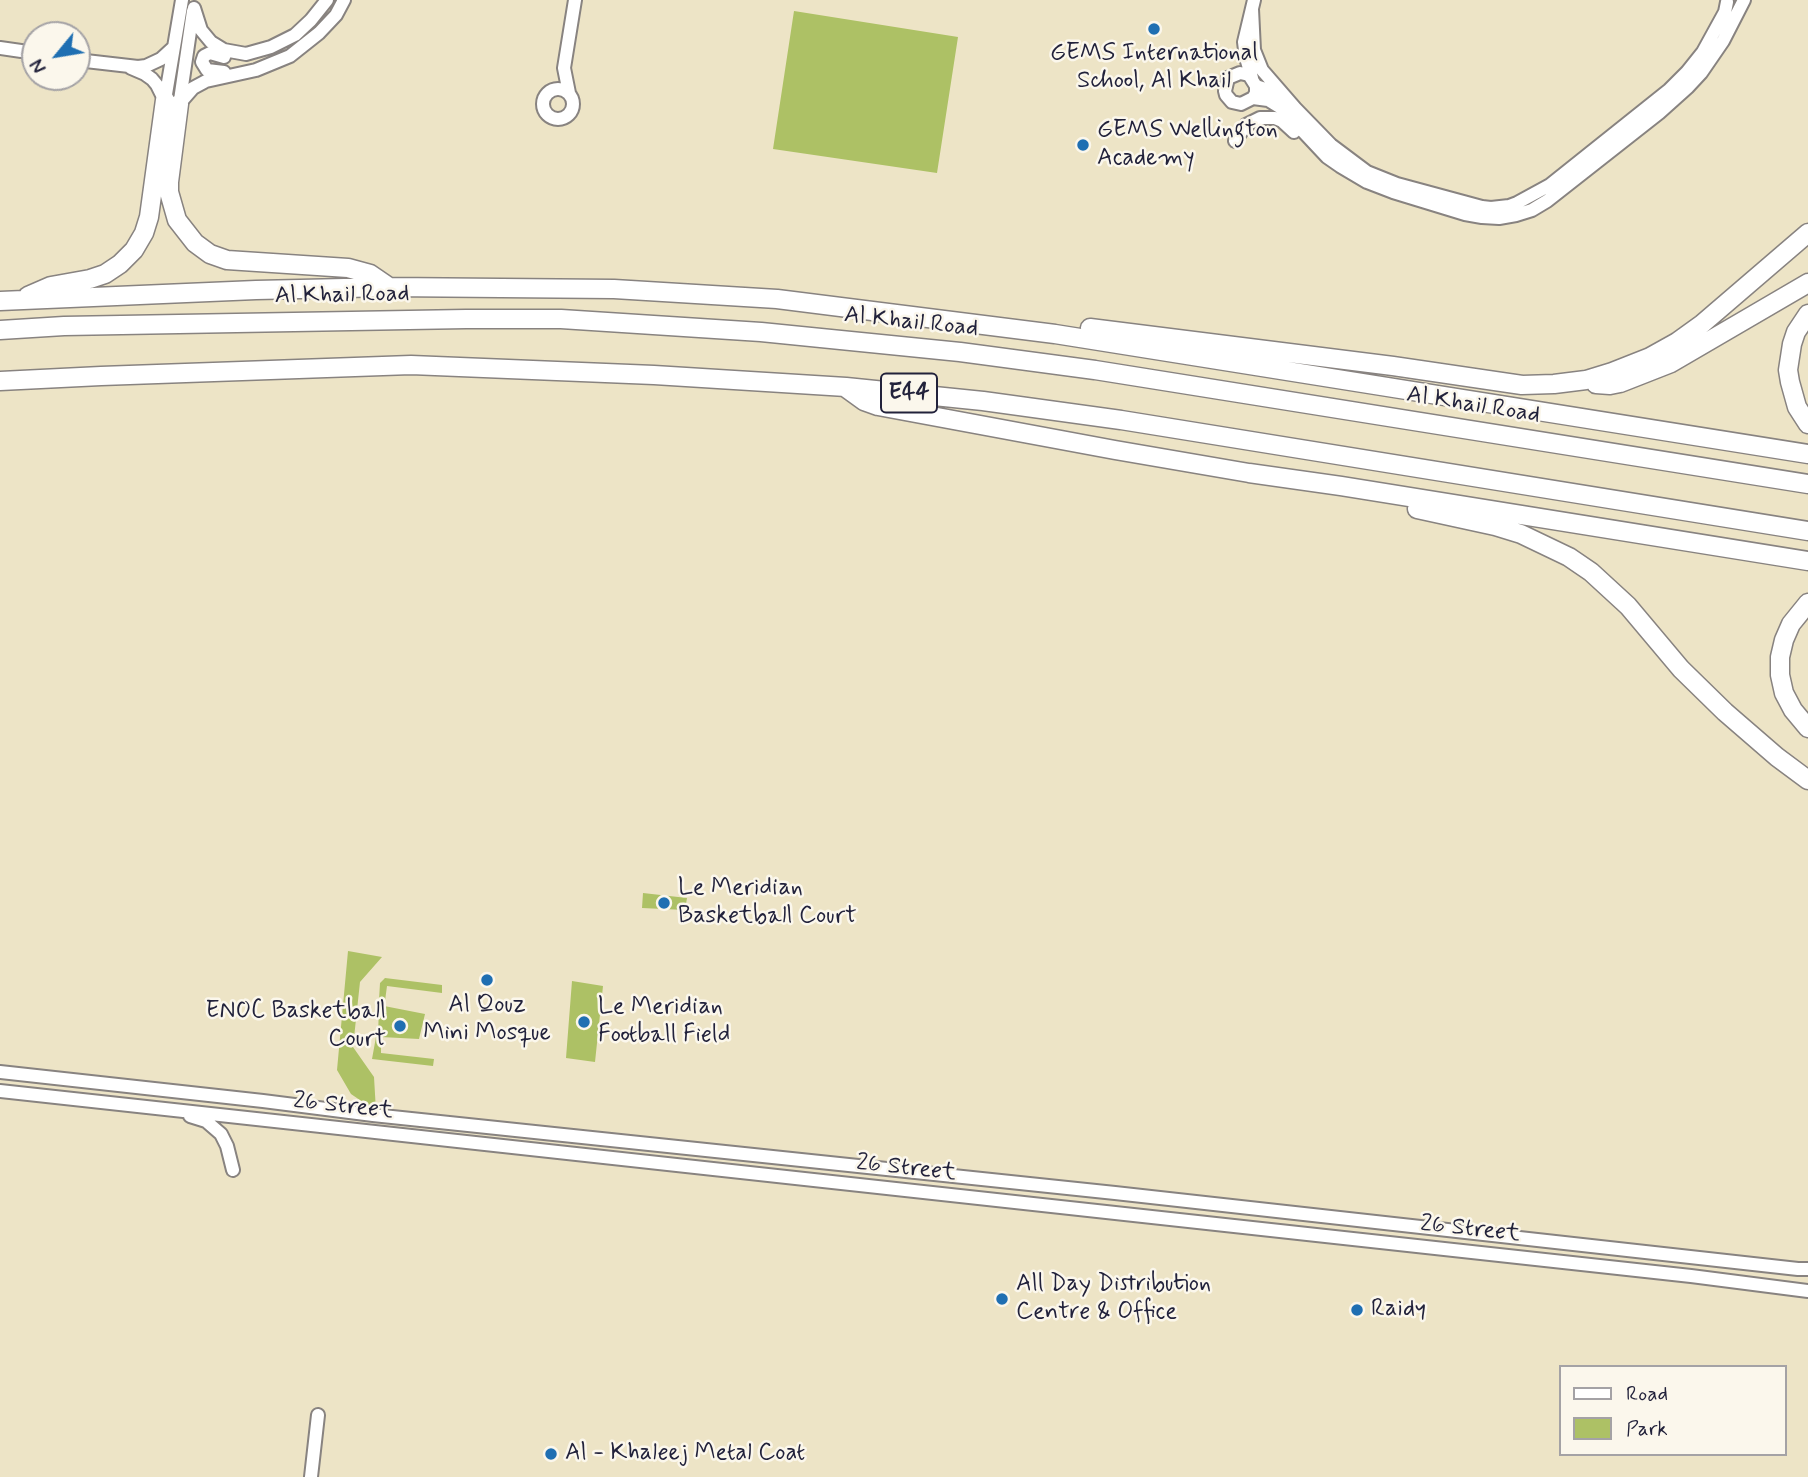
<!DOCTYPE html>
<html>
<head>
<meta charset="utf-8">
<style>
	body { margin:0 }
	#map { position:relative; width:1808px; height:1477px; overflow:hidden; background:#ede4c6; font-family:Mynerve,sans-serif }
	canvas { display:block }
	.legend { position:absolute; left:1559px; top:1365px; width:228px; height:91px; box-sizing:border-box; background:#fbf7ec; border:2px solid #a4a2a5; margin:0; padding:9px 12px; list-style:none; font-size:21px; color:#22223b }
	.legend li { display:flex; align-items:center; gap:14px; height:35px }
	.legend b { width:35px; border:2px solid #a4a2a5 }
	.north { position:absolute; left:21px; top:21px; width:70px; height:70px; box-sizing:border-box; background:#fbf7ec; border:2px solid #a4a2a5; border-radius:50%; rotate:240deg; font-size:19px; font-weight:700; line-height:28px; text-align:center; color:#22223b }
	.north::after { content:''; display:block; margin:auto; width:24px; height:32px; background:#1f6fb2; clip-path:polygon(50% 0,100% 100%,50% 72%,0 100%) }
</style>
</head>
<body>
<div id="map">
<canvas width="1808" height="1477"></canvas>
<ul class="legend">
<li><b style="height:9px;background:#fff"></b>Road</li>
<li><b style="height:19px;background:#adc165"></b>Park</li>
</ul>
<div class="north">N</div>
</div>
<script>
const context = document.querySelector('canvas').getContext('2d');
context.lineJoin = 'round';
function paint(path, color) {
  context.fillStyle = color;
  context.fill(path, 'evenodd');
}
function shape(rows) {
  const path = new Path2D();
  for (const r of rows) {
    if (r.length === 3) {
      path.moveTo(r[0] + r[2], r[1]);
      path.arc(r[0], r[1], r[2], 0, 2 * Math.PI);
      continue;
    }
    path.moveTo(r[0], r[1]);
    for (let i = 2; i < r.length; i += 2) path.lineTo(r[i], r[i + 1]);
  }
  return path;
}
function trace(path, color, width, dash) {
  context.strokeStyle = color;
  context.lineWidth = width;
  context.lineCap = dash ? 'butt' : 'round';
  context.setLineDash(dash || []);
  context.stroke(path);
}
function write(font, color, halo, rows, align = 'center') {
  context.font = font + ' Mynerve,sans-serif';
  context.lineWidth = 5;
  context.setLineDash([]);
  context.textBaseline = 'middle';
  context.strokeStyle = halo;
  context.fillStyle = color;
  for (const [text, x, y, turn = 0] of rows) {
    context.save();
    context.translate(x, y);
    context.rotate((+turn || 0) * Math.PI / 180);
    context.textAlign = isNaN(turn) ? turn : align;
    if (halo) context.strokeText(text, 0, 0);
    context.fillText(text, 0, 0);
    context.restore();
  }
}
const green = shape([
	[794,11,958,37,937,173,773,149],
	[643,893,687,898,685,910,642,908],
	[348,951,382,957,360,982,353,1047,374,1077,376,1111,351,1094,337,1070],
	[385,978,442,985,442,993,387,986,385,1001,379,1000,380,983],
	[572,981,603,986,595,1062,566,1058],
	[379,1005,425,1014,419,1039,381,1037,381,1053,434,1059,433,1066,372,1059,376,1037,378,1037]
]);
const minor = shape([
	[194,8,201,30,211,42,224,50,246,54,271,47,295,35,311,20,327,0],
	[1252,9,1254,50,1262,70,1295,108,1331,145,1367,172,1397,184,1482,207,1491,208,1509,206,1517,203,1550,185,1669,90,1687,72,1703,52,1725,12,1727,2],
	[0,48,35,53],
	[77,60,138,67,146,66,161,59,173,48],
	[131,68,145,74,152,79,157,85,164,99],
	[224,72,207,70,202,62,204,56,210,53,224,57],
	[1252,78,1246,58,1244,42,1254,0],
	[1256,86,1256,93,1253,98,1241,104,1232,102,1226,95,1225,91,1228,78,1240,73,1249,75,1256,86,1265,89,1280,98],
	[558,104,15],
	[569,93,564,68,575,0],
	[1253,98,1268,100,1281,108,1327,157,1340,166,1367,182,1393,192,1465,214,1482,217,1499,218,1516,215,1532,210,1547,201,1659,113,1688,87,1701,73,1723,41,1744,0],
	[165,100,182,0],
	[180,100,193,11],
	[179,104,193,88,206,81,256,70,290,56,319,33,336,15,344,0],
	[1235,141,1246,125,1260,118,1275,118,1282,121,1294,132],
	[0,1072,263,1101,373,1115,1115,1193,1798,1269,1808,1269],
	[0,1091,1691,1276,1808,1291],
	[190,1116,206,1121,221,1134,227,1146,233,1170],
	[311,1477,318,1415]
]);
const highway = shape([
	[179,104,169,182,169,192,177,220,195,243,210,254,227,260,348,268,370,274,389,287],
	[28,296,51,286,90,279,105,274,120,264,134,250,144,233,149,217,165,100],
	[0,301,256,290,389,287,614,289,777,299,1055,334,1808,454],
	[1808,314,1796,332,1792,344,1788,370,1790,382,1797,407,1808,424],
	[1090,328,1393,366,1522,385,1554,384,1586,380,1612,372,1650,357,1677,342,1702,324,1808,233],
	[0,330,64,326,466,319,561,319,761,332,960,352,1095,370,1808,484],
	[0,381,101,376,411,365,654,375,846,387,983,401,1121,420,1808,531],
	[1596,384,1610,385,1620,383,1671,363,1808,283],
	[846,388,864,401,878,406,1115,450,1249,473,1341,486,1808,561],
	[1417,509,1495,526,1521,534,1569,557,1591,572,1628,606,1681,669,1725,712,1777,757,1808,780],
	[1808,603,1791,624,1784,640,1780,657,1780,675,1784,693,1793,710,1808,728]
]);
const markers = [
	[1154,29,7,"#1f6fb2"],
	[1083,145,7,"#1f6fb2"],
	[664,903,7,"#1f6fb2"],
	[487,980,7,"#1f6fb2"],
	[584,1022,7,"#1f6fb2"],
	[400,1026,7,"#1f6fb2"],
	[1002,1299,7,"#1f6fb2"],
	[1357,1310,7,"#1f6fb2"],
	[551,1454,7,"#1f6fb2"]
];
const shields = [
	[909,393,56]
];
const shieldNames = [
	["E44",909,393]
];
const poiNames = [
	["GEMS International",1154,54,"center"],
	["School, Al Khail",1154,82,"center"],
	["GEMS Wellington",1097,131],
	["Academy",1097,159],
	["Le Meridian",678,889],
	["Basketball Court",678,917],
	["Al Qouz",487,1006,"center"],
	["Mini Mosque",487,1034,"center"],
	["Le Meridian",598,1008],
	["Football Field",598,1036],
	["ENOC Basketball",386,1012,"right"],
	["Court",386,1040,"right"],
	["All Day Distribution",1016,1285],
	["Centre & Office",1016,1313],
	["Raidy",1371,1310],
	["Al - Khaleej Metal Coat",565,1454]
];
const streetNames = [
	["Al Khail Road",342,296,-1],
	["Al Khail Road",911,323,6],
	["Al Khail Road",1473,406,9],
	["26 Street",343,1107,6],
	["26 Street",906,1169,6],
	["26 Street",1470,1230,6]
];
paint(green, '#adc165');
trace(minor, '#888380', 16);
trace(highway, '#888380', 21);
trace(minor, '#fff', 12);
trace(highway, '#fff', 18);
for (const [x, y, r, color] of markers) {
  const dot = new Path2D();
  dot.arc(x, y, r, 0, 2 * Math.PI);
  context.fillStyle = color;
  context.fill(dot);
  trace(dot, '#fbf7ec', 2.5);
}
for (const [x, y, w] of shields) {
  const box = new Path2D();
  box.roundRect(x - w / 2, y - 19.5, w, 39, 5);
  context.fillStyle = '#fbf7ec';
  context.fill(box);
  trace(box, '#22223b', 2);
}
write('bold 23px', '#22223b', null, shieldNames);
write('24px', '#22223b', '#fbf7ec', poiNames, 'left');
write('24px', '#22223b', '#fbf7ec', streetNames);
</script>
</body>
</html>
